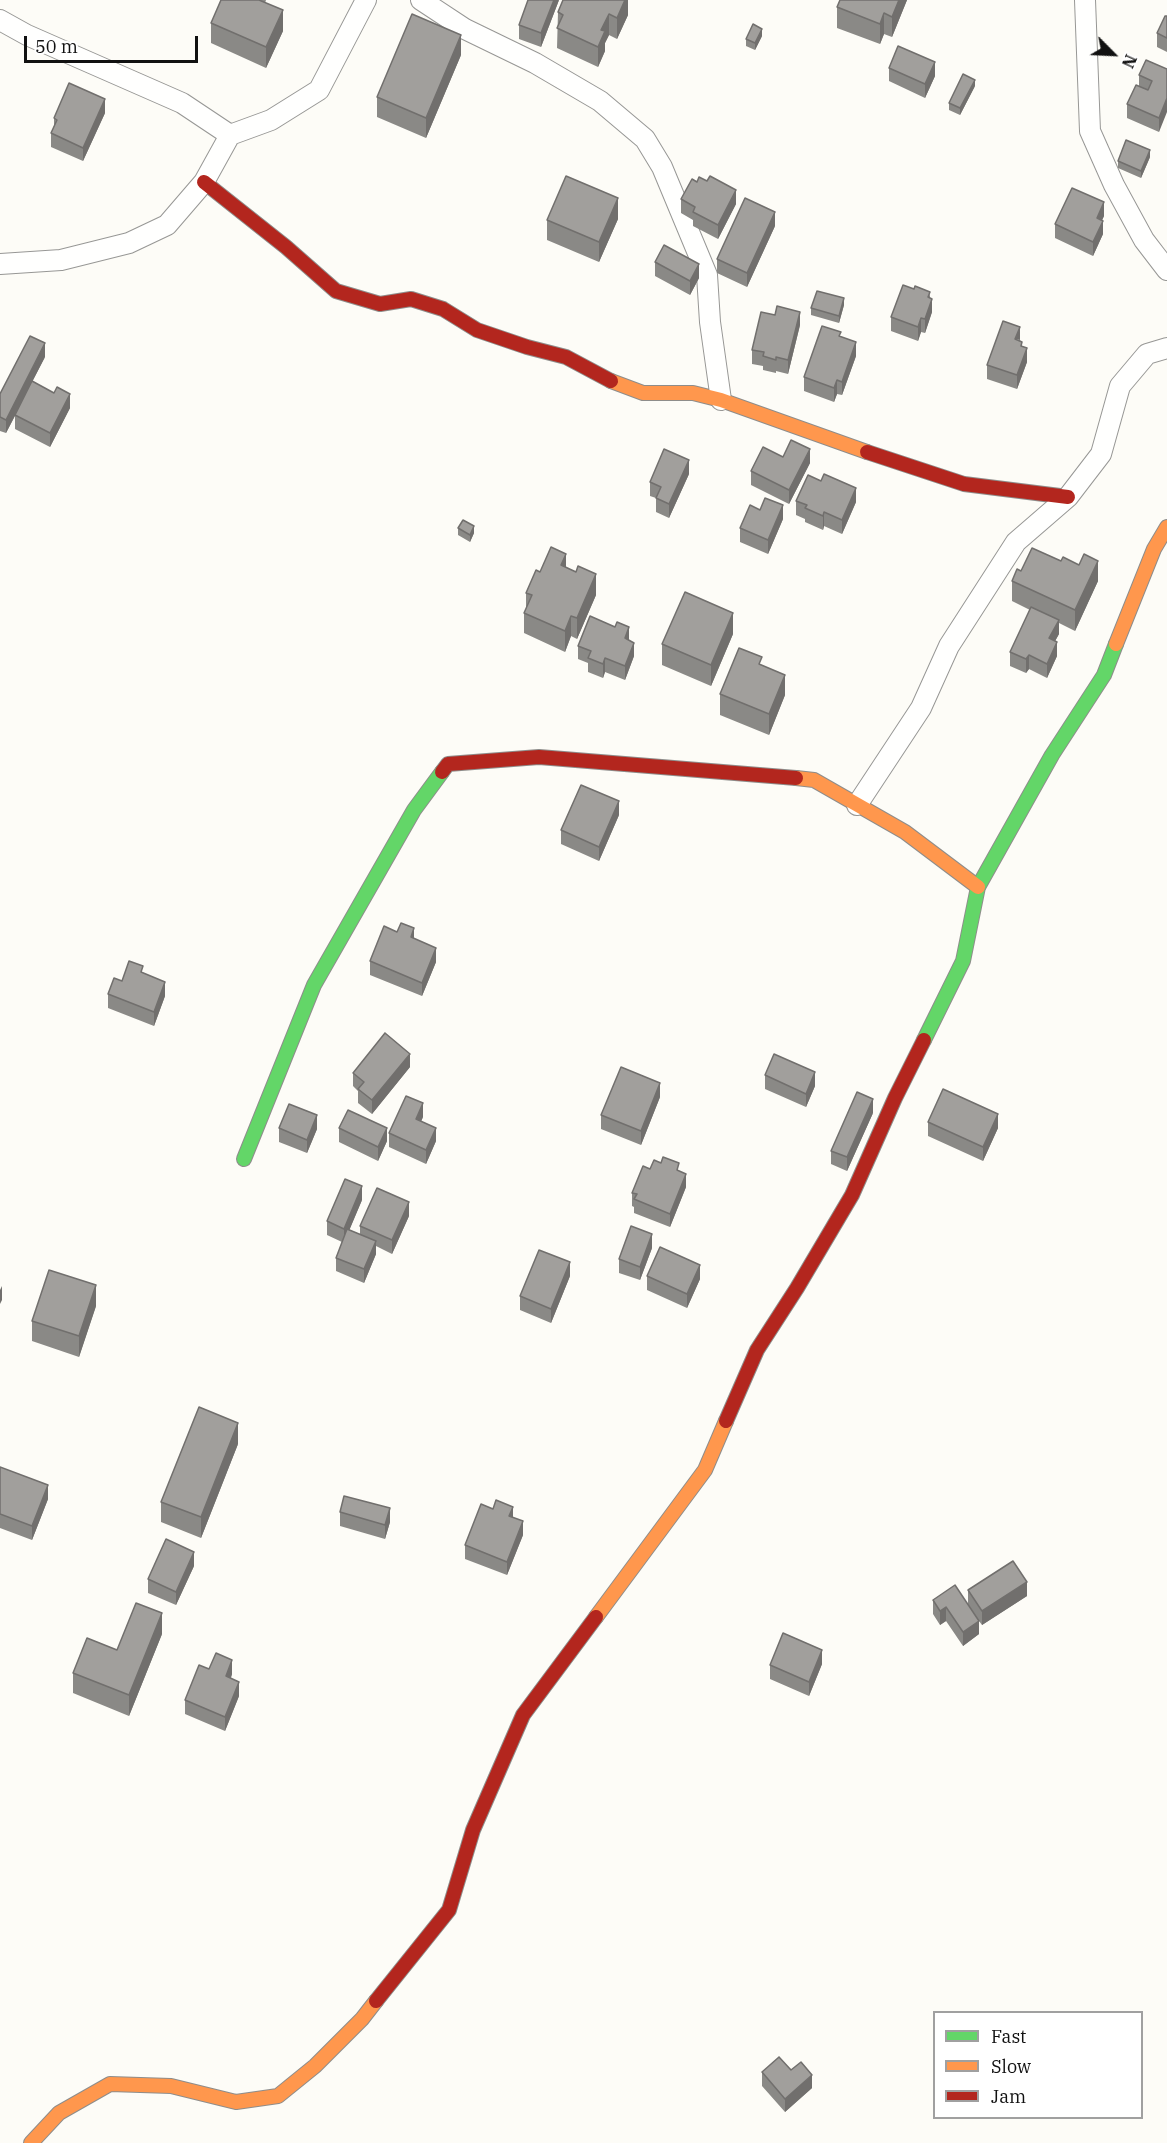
<!DOCTYPE html>
<html>
<head>
<meta charset="utf-8">
<style>
	body { margin:0 }
	#map { position:relative; width:1167px; height:2143px; overflow:hidden; background:#fdfcf7; font-family:"IBM Plex Serif",serif }
	canvas { display:block }
	.legend { position:absolute; left:933px; top:2011px; width:210px; height:108px; box-sizing:border-box; background:#fff; border:2px solid #a0a0a0; margin:0; padding:8px 10px; list-style:none; font-size:18px; color:#111 }
	.legend li { display:flex; align-items:center; gap:12px; height:30px }
	.legend b { width:30px; border:2px solid #a0a0a0 }
	.north { position:absolute; left:1083px; top:24px; width:60px; height:60px; -webkit-text-stroke:4px #fff; paint-order:stroke; rotate:114deg; font-size:16px; font-weight:700; line-height:24px; text-align:center; color:#111 }
	.north::after { content:''; display:block; margin:auto; width:21px; height:27px; background:#111; clip-path:polygon(50% 0,100% 100%,50% 72%,0 100%) }
	.scale { position:absolute; left:24px; top:36px; width:174px; height:27px; box-sizing:border-box; border:3px solid #111; border-top:0; padding-left:8px; font-size:18px; line-height:21px; white-space:nowrap; color:#111; -webkit-text-stroke:4px #fff; paint-order:stroke }
</style>
</head>
<body>
<div id="map">
<canvas width="1167" height="2143"></canvas>
<ul class="legend">
<li><b style="height:8px;background:#63d668"></b>Fast</li>
<li><b style="height:8px;background:#ff974d"></b>Slow</li>
<li><b style="height:8px;background:#b3261e"></b>Jam</li>
</ul>
<div class="north">N</div>
<div class="scale">50 m</div>
</div>
<script>
const context = document.querySelector('canvas').getContext('2d');
context.lineJoin = 'round';
function shape(rows) {
  const path = new Path2D();
  for (const r of rows) {
    path.moveTo(r[0], r[1]);
    for (let i = 2; i < r.length; i += 2) path.lineTo(r[i], r[i + 1]);
  }
  return path;
}
function trace(path, color, width, dash) {
  context.strokeStyle = color;
  context.lineWidth = width;
  context.lineCap = dash ? 'butt' : 'round';
  context.setLineDash(dash || []);
  context.stroke(path);
}
function paint(path, color) {
  context.fillStyle = color;
  context.fill(path, 'evenodd');
}
const street = shape([
	[421,0,465,29,535,63,600,101,645,139,662,167,707,275,710,322,721,400],
	[1085,0,1090,131,1114,185,1144,240,1167,270],
	[0,20,27,35,182,103,230,135],
	[0,264,61,260,129,243,167,225,204,182,230,135,271,120,319,90,366,0],
	[857,805,921,708,949,646,1016,542,1068,497,1101,454,1120,386,1147,354,1167,348]
]);
const fast = shape([
	[924,1040,963,961,978,887,1052,755,1104,675,1116,644],
	[244,1159,314,985,414,810,442,772]
]);
const slow = shape([
	[611,381,643,393,693,393,721,400,867,452],
	[1116,644,1154,549,1167,527],
	[796,778,814,780,905,832,978,887],
	[596,1617,705,1470,726,1421],
	[31,2143,59,2113,110,2084,171,2086,236,2102,278,2096,315,2066,362,2019,376,2001]
]);
const jam = shape([
	[204,182,286,247,336,291,380,304,411,299,443,309,477,330,527,347,566,357,611,381],
	[867,452,964,484,1068,497],
	[442,772,448,764,539,757,796,778],
	[726,1421,757,1350,797,1288,852,1195,895,1098,924,1040],
	[376,2001,449,1910,473,1830,523,1715,596,1617]
]);
const wall = shape([
	[221,0,266,0,265,3,283,31,266,68,211,43,211,23],
	[559,0,541,47,519,39,519,25],
	[628,0,628,15,617,39,609,35,605,43,605,51,598,67,557,48,558,12],
	[840,0,907,0,892,37,884,34,880,44,837,28,837,7],
	[1167,16,1167,52,1157,47,1157,33],
	[762,36,755,50,746,46,746,39],
	[461,55,426,138,377,117,377,97],
	[889,68,935,76,925,98,889,81],
	[1167,69,1159,132,1127,118,1127,104,1139,86,1139,75],
	[975,86,960,115,949,110,949,103],
	[105,113,83,161,51,147,51,133,54,127,54,118],
	[1150,157,1141,178,1118,168,1118,161],
	[707,181,736,204,718,239,693,226,693,220,681,213,681,199,697,182],
	[1104,216,1102,220,1103,234,1093,256,1055,238,1055,224],
	[618,219,599,262,547,240,547,220],
	[775,226,747,287,717,273,717,259],
	[655,262,699,278,690,295,655,276],
	[914,289,930,298,932,312,925,333,921,332,918,341,891,331,891,317],
	[844,305,839,323,811,315,811,308],
	[800,325,788,374,776,371,776,373,763,370,763,366,752,364,752,350],
	[841,337,856,356,842,395,837,394,834,402,804,391,804,377],
	[1020,340,1027,362,1017,389,987,379,987,365],
	[45,357,27,391,54,393,70,408,50,447,15,429,15,416,6,433,0,431,0,394],
	[783,457,810,463,789,504,751,485,751,471],
	[689,474,669,518,656,512,656,498,650,496,650,482],
	[796,501,856,502,842,534,824,526,823,530,805,522,805,519,796,515],
	[783,519,768,554,740,542,740,528],
	[458,528,474,533,470,542,458,535],
	[566,567,596,595,577,639,571,636,565,652,524,633,524,613,526,609,526,593,540,572],
	[1021,571,1098,581,1075,631,1059,623,1059,634,1055,641,1057,656,1047,678,1029,669,1026,673,1010,666,1010,652,1030,610,1012,601,1012,581],
	[733,634,711,686,662,665,662,644],
	[629,640,634,656,625,680,605,672,603,678,588,672,588,663,578,659,578,646],
	[762,665,785,695,769,735,720,715,720,694],
	[619,815,599,861,561,844,561,830],
	[414,939,436,962,422,996,370,975,370,961],
	[143,973,165,996,154,1026,108,1008,108,994,122,981],
	[410,1067,372,1114,358,1103,358,1091,353,1086,353,1073],
	[765,1075,815,1086,806,1107,765,1089],
	[660,1097,641,1145,601,1129,601,1115],
	[873,1113,847,1171,831,1164,831,1151],
	[423,1117,421,1121,436,1141,426,1164,389,1147,389,1133],
	[928,1122,998,1128,983,1161,928,1136],
	[279,1128,317,1129,307,1153,279,1142],
	[339,1128,387,1141,378,1161,339,1142],
	[650,1169,679,1171,686,1187,670,1227,634,1213,634,1207,632,1206,632,1193],
	[362,1200,349,1230,360,1234,360,1226,409,1216,392,1254,376,1246,376,1254,364,1283,336,1271,336,1258,342,1242,327,1235,327,1221],
	[652,1248,640,1280,619,1273,619,1259],
	[570,1276,551,1323,520,1310,520,1296],
	[647,1276,700,1279,687,1308,647,1290],
	[96,1306,79,1357,32,1341,32,1321],
	[238,1444,201,1538,161,1522,161,1502],
	[0,1467,48,1499,32,1540,0,1528],
	[340,1512,390,1522,385,1539,340,1526],
	[513,1517,523,1535,507,1575,465,1559,465,1545],
	[194,1566,176,1605,148,1593,148,1579],
	[968,1590,1027,1596,982,1625,979,1621,979,1634,963,1646,946,1621,940,1625,933,1614,933,1600,968,1604],
	[162,1634,129,1716,73,1693,73,1673],
	[822,1664,809,1696,770,1679,770,1665],
	[209,1669,232,1674,231,1678,239,1696,225,1731,185,1714,185,1700],
	[791,2070,812,2088,785,2112,762,2086,762,2072]
]);
const shadedWall = shape([
	[554,0,559,0,541,47,541,33],
	[625,0,628,0,628,15,617,39,617,18],
	[899,0,907,0,892,37,892,17],
	[283,10,283,31,266,68,266,47],
	[884,13,884,34,880,44,880,24],
	[609,14,609,35,605,43,605,51,598,67,598,47,601,30],
	[762,29,762,36,755,50,755,43],
	[461,35,461,55,426,138,426,118],
	[935,62,935,76,925,98,925,84],
	[975,80,975,86,960,115,960,108],
	[1167,98,1167,112,1159,132,1159,118],
	[105,99,105,113,83,161,83,148],
	[1150,150,1150,157,1141,178,1141,171],
	[736,190,736,204,718,239,718,225],
	[618,198,618,219,599,262,599,242],
	[1104,202,1104,216,1097,231,1097,218],
	[775,212,775,226,747,287,747,273],
	[1103,221,1103,234,1093,256,1093,242],
	[699,264,699,278,690,295,690,281],
	[930,292,930,305,932,299,932,312,925,333,925,319],
	[844,298,844,305,839,323,839,316],
	[800,312,800,325,788,374,788,360],
	[921,318,921,332,918,341,918,327],
	[1020,327,1020,340,1015,339],
	[856,342,856,356,842,395,842,382],
	[45,343,45,357,6,433,6,420],
	[1027,348,1027,362,1017,389,1017,375],
	[837,380,837,394,834,402,834,388],
	[70,394,70,408,50,447,50,433],
	[810,449,810,463,789,504,789,490],
	[689,460,689,474,669,518,669,504],
	[856,488,856,502,842,534,842,520],
	[783,505,783,519,768,554,768,540],
	[824,512,824,526,823,530,823,516],
	[474,526,474,533,470,542,470,535],
	[566,554,566,575,561,565],
	[1098,561,1098,581,1075,631,1075,610],
	[596,574,596,595,577,639,577,618],
	[733,613,733,634,711,686,711,665],
	[571,616,571,636,565,652,565,631],
	[1059,620,1059,634,1049,652,1049,638],
	[629,627,629,641,625,638],
	[1057,642,1057,656,1047,678,1047,664],
	[634,643,634,656,625,680,625,666],
	[1029,655,1029,669,1026,673,1026,659],
	[605,658,605,672,603,678,603,664],
	[785,675,785,695,769,735,769,714],
	[619,801,619,815,599,861,599,847],
	[414,928,414,942,411,937],
	[436,948,436,962,422,996,422,983],
	[165,982,165,996,154,1026,154,1012],
	[410,1054,410,1067,372,1114,372,1100],
	[815,1072,815,1086,806,1107,806,1094],
	[660,1083,660,1097,641,1145,641,1131],
	[873,1099,873,1113,847,1171,847,1157],
	[423,1103,423,1117,416,1133,416,1119],
	[998,1114,998,1128,983,1161,983,1147],
	[317,1115,317,1129,307,1153,307,1140],
	[387,1128,387,1141,378,1161,378,1147],
	[436,1128,436,1141,426,1164,426,1150],
	[686,1174,686,1187,670,1227,670,1214],
	[362,1186,362,1200,344,1243,344,1229],
	[409,1202,409,1216,392,1254,392,1240],
	[652,1234,652,1248,640,1280,640,1267],
	[376,1241,376,1254,364,1283,364,1269],
	[570,1262,570,1276,551,1323,551,1309],
	[700,1265,700,1279,687,1308,687,1294],
	[96,1285,96,1306,79,1357,79,1336],
	[2,1286,2,1300,0,1304,0,1290],
	[238,1423,238,1444,201,1538,201,1517],
	[48,1485,48,1499,32,1540,32,1526],
	[513,1507,513,1520,509,1516],
	[390,1508,390,1522,385,1539,385,1525],
	[523,1521,523,1535,507,1575,507,1562],
	[194,1552,194,1566,176,1605,176,1592],
	[1027,1582,1027,1596,982,1625,982,1611],
	[946,1607,946,1621,940,1625,940,1611],
	[162,1613,162,1634,129,1716,129,1695],
	[979,1621,979,1634,963,1646,963,1632],
	[822,1650,822,1664,809,1696,809,1682],
	[232,1660,232,1674,226,1690,226,1676],
	[239,1682,239,1696,225,1731,225,1717],
	[812,2075,812,2088,785,2112,785,2099]
]);
const building = shape([
	[221,0,259,0,283,10,266,47,211,23,221,0],
	[528,0,554,0,541,33,519,25,528,0],
	[563,0,625,0,617,18,609,14,601,30,605,31,598,47,557,28,563,15,558,12,563,0],
	[840,0,899,0,892,17,884,13,880,24,837,7,840,0],
	[412,14,461,35,426,118,377,97,412,14],
	[1165,16,1167,16,1167,38,1157,33,1165,16],
	[753,24,762,29,755,43,746,39,753,24],
	[898,46,935,62,925,84,889,68,898,46],
	[1146,60,1167,69,1167,98,1159,118,1127,104,1136,85,1148,90,1152,81,1139,75,1146,60],
	[963,74,975,80,960,108,949,103,963,74],
	[69,83,105,99,83,148,51,133,57,120,54,118,69,83],
	[1126,140,1150,150,1141,171,1118,161,1126,140],
	[566,176,618,198,599,242,547,220,566,176],
	[710,176,736,190,718,225,693,212,695,207,681,199,692,179,697,182,699,177,707,181,710,176],
	[1072,188,1104,202,1097,218,1103,221,1093,242,1055,224,1072,188],
	[745,198,775,212,747,273,717,259,745,198],
	[664,245,699,264,690,281,655,262,664,245],
	[903,285,914,289,915,286,930,292,928,297,932,299,925,319,921,318,918,327,891,317,903,285],
	[817,291,844,298,839,316,811,308,817,291],
	[777,306,800,312,788,360,776,357,776,360,763,356,764,352,752,350,761,312,775,315,777,306],
	[1003,321,1020,327,1015,339,1022,342,1021,346,1027,348,1017,375,987,365,1003,321],
	[822,326,841,332,839,336,856,342,842,382,837,380,834,388,804,377,822,326],
	[30,336,45,343,6,420,0,417,0,394,30,336],
	[32,381,54,393,57,387,70,394,50,433,15,415,32,381],
	[791,440,810,449,789,490,751,471,763,447,783,457,791,440],
	[664,449,689,460,669,504,656,498,661,487,650,482,664,449],
	[824,474,856,488,842,520,824,512,823,516,805,508,807,505,796,501,808,475,821,481,824,474],
	[765,498,783,505,768,540,740,528,750,505,760,510,765,498],
	[463,520,474,526,470,535,458,528,463,520],
	[551,547,566,554,561,565,576,572,578,566,596,574,577,618,571,616,565,631,524,613,532,595,526,593,536,570,540,572,551,547],
	[1032,548,1061,561,1063,557,1079,565,1084,554,1098,561,1075,610,1012,581,1017,569,1021,571,1032,548],
	[685,592,733,613,711,665,662,644,685,592],
	[1031,607,1059,620,1049,638,1057,642,1047,664,1029,655,1026,659,1010,652,1031,607],
	[590,616,615,627,617,622,629,627,625,638,634,643,625,666,605,658,603,664,588,658,591,651,578,646,590,616],
	[739,648,762,657,759,664,785,675,769,714,720,694,739,648],
	[581,785,619,801,599,847,561,830,581,785],
	[401,923,414,928,411,937,436,948,422,983,370,961,384,926,397,932,401,923],
	[129,961,143,966,141,972,165,982,154,1012,108,994,114,978,122,981,129,961],
	[385,1033,410,1054,372,1100,358,1089,364,1082,353,1073,385,1033],
	[774,1054,815,1072,806,1094,765,1075,774,1054],
	[621,1067,660,1083,641,1131,601,1115,621,1067],
	[943,1089,998,1114,983,1147,928,1122,943,1089],
	[857,1092,873,1099,847,1157,831,1151,857,1092],
	[406,1096,423,1103,416,1119,436,1128,426,1150,389,1133,406,1096],
	[289,1104,317,1115,307,1140,279,1128,289,1104],
	[348,1110,387,1128,378,1147,339,1128,348,1110],
	[663,1157,679,1163,677,1170,686,1174,670,1214,634,1199,637,1194,632,1193,643,1166,650,1169,654,1160,661,1163,663,1157],
	[345,1179,362,1186,344,1229,327,1221,345,1179],
	[377,1188,409,1202,392,1240,360,1226,377,1188],
	[631,1226,652,1234,640,1267,619,1259,631,1226],
	[347,1229,376,1241,364,1269,336,1258,347,1229],
	[660,1247,700,1265,687,1294,647,1276,660,1247],
	[539,1250,570,1262,551,1309,520,1296,539,1250],
	[49,1270,96,1285,79,1336,32,1321,49,1270],
	[199,1407,238,1423,201,1517,161,1502,199,1407],
	[0,1467,48,1485,32,1526,0,1514,0,1467],
	[344,1496,390,1508,385,1525,340,1512,344,1496],
	[496,1500,513,1507,509,1516,523,1521,507,1562,465,1545,481,1504,493,1509,496,1500],
	[166,1539,194,1552,176,1592,148,1579,166,1539],
	[1013,1561,1027,1582,982,1611,968,1590,1013,1561],
	[955,1585,979,1621,963,1632,946,1607,940,1611,933,1600,955,1585],
	[136,1603,162,1613,129,1695,73,1673,87,1638,117,1650,136,1603],
	[783,1633,822,1650,809,1682,770,1665,783,1633],
	[216,1653,232,1660,226,1676,239,1682,225,1717,185,1700,199,1665,209,1669,216,1653],
	[779,2057,791,2070,801,2062,812,2075,785,2099,762,2072,779,2057]
]);
trace(street, '#979795', 22);
trace(fast, '#8e8d8b', 16);
trace(slow, '#8e8d8b', 16);
trace(jam, '#8e8d8b', 16);
trace(street, '#fffffe', 20);
trace(fast, '#63d668', 14);
trace(slow, '#ff974d', 14);
trace(jam, '#b3261e', 14);
paint(wall, '#8a8986');
paint(shadedWall, '#716f6d');
paint(building, '#a19f9c');
trace(building, '#716f6d', 1.5);
</script>
</body>
</html>
